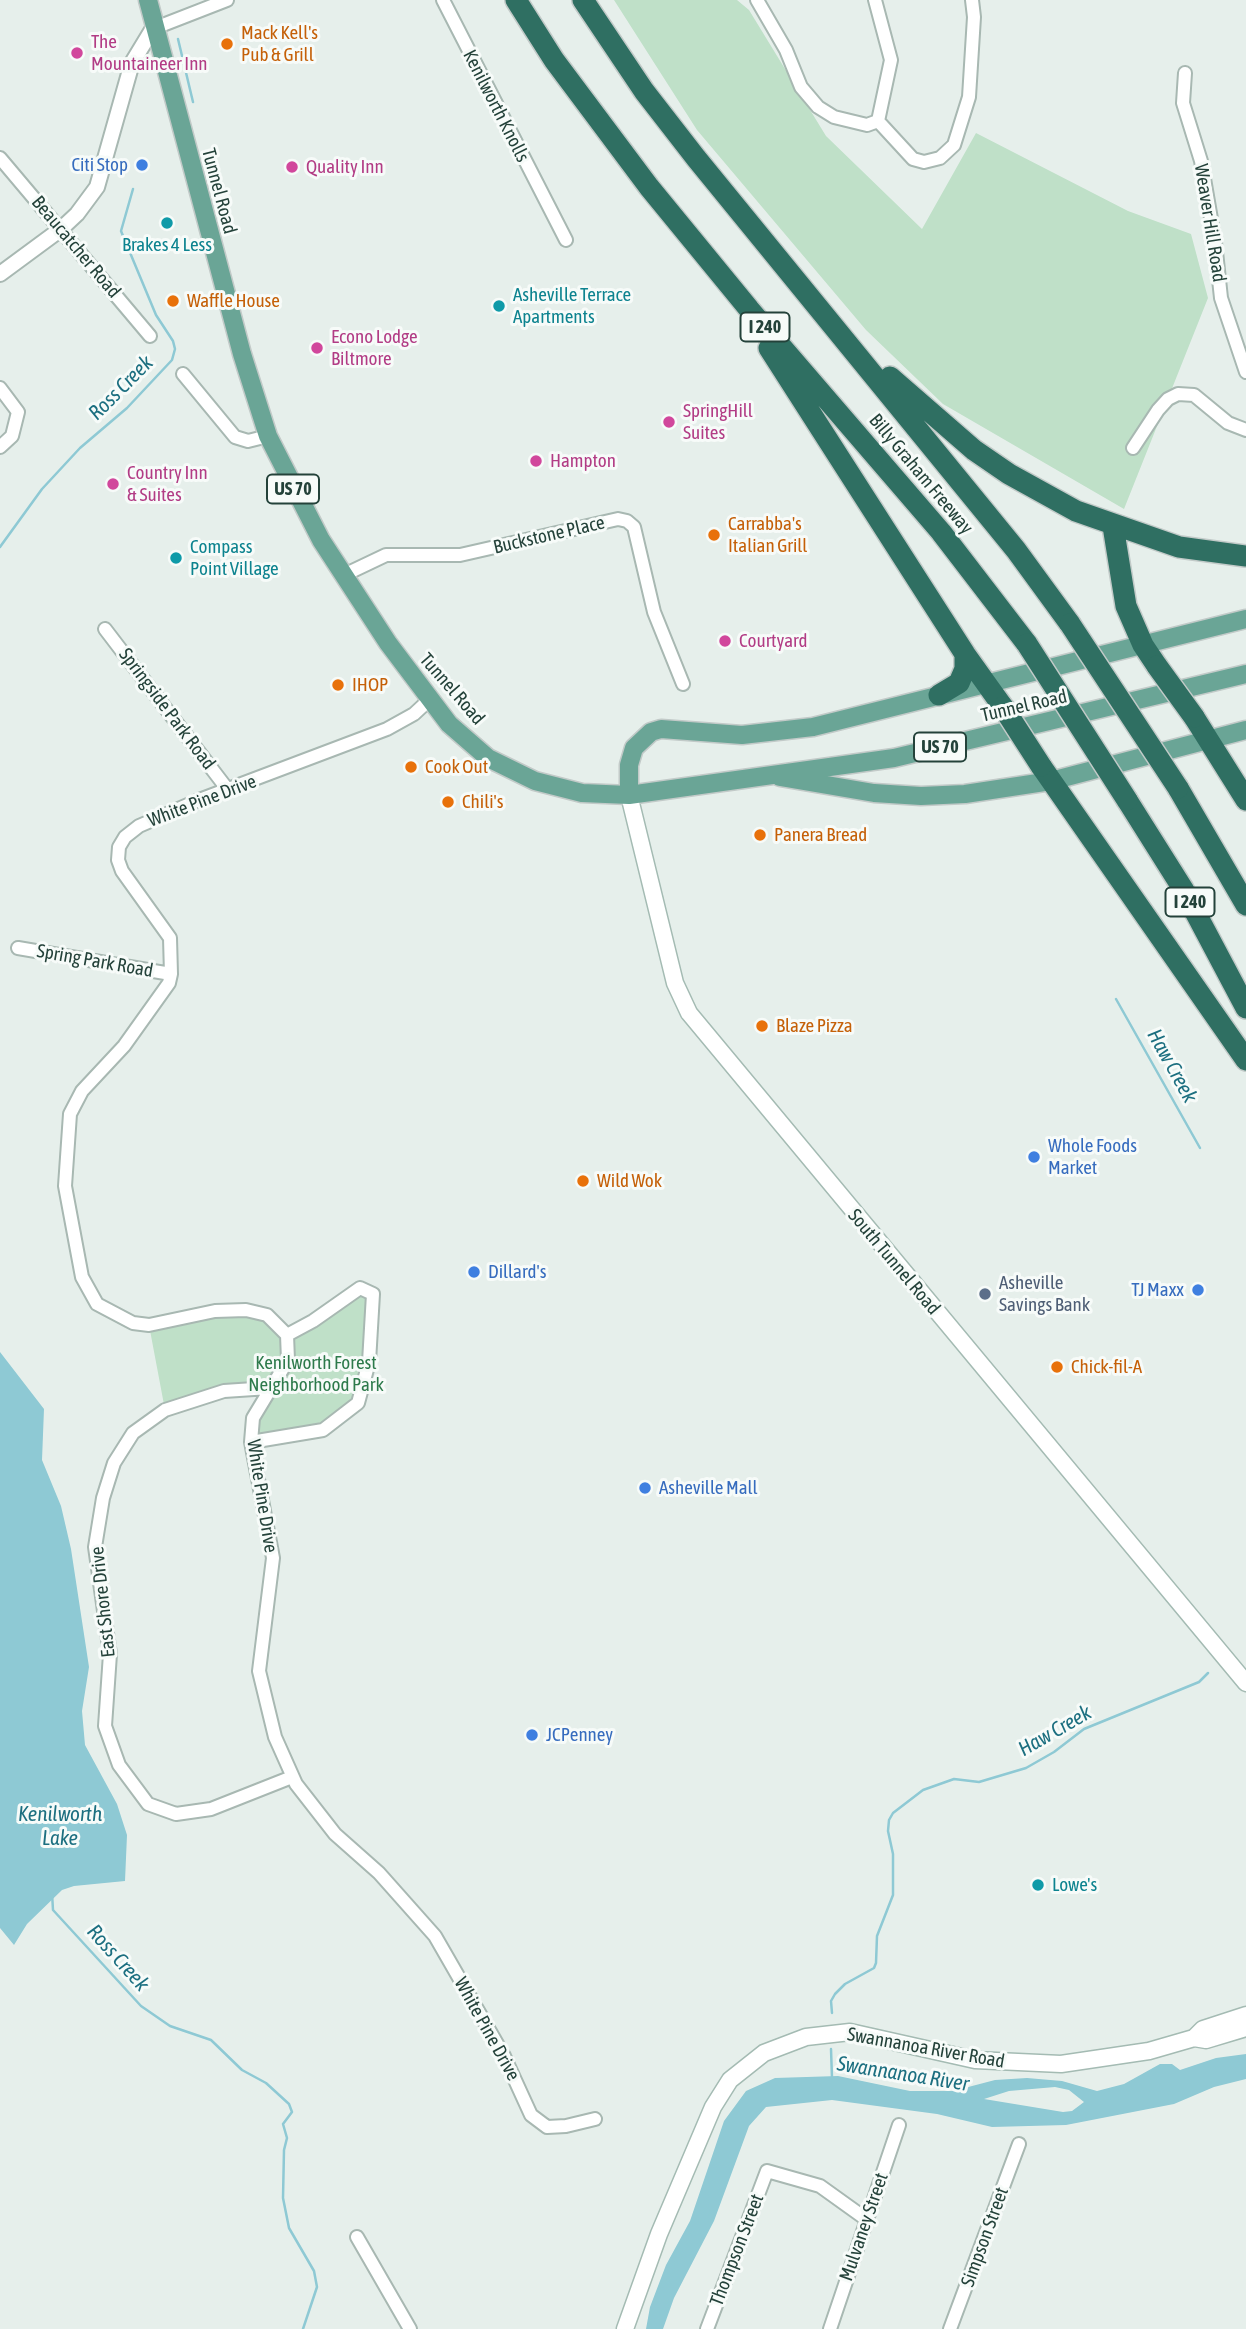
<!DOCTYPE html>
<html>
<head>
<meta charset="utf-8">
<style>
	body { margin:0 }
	canvas { display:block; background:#e6efeb }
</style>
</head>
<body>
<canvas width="1246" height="2329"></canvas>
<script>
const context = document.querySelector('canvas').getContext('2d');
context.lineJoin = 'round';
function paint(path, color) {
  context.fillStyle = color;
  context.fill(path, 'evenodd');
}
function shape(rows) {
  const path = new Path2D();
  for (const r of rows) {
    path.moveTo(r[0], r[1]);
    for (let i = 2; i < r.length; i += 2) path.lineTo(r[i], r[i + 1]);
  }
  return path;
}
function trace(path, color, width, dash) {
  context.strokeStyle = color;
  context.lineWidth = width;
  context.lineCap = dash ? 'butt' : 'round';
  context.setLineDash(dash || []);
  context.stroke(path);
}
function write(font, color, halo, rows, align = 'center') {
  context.font = font + ' "Asap Condensed",sans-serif';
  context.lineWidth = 6;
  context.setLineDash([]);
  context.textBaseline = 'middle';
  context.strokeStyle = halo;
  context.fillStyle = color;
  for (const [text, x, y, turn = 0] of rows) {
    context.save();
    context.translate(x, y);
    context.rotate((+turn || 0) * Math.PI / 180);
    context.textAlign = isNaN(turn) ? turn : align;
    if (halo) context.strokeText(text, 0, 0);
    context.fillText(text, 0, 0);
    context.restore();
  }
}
const green = shape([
	[614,0,737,0,749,10,826,136,922,229,976,133,1128,211,1191,234,1208,298,1124,509,943,404,866,330,697,130],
	[360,1288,373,1294,358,1403,323,1430,251,1442,263,1397,261,1387,165,1410,149,1325,215,1311,267,1315,287,1335]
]);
const water = shape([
	[0,1352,44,1409,42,1460,61,1506,71,1549,89,1667,82,1711,85,1745,117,1804,127,1835,125,1881,74,1886,62,1890,27,1924,14,1945,0,1928],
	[1246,2054,1246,2079,1214,2087,1174,2104,1066,2125,992,2127,937,2114,832,2100,766,2107,749,2126,714,2221,674,2298,663,2329,646,2329,650,2307,666,2265,690,2221,724,2121,746,2091,775,2078,838,2076,910,2091,953,2091,995,2080,1027,2078,1062,2081,1097,2091,1124,2084,1160,2064,1172,2064,1180,2070,1216,2058],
	[1055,2087,1069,2090,1084,2102,1072,2111,1063,2112,984,2099,1009,2091]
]);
const stream = shape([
	[178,39,193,102],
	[0,547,42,489,80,448,127,408,172,360,175,349,173,341,156,315,121,231,133,189],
	[1116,999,1200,1148],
	[52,1893,53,1910,141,2006,170,2026,211,2040,242,2070,266,2083,289,2104,292,2112,283,2124,287,2138,284,2150,283,2198,289,2228,314,2271,317,2287,303,2329],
	[832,2013,831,2001,835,1994,845,1984,874,1968,876,1963,877,1936,893,1895,893,1854,888,1831,889,1820,893,1813,923,1790,954,1779,979,1782,1026,1768,1054,1752,1084,1729,1199,1682,1208,1673],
	[831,2049,832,2078]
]);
const minor = shape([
	[443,0,566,240],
	[757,0,786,50,801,87,818,107,834,117,867,125,878,121,891,60,875,0],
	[155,28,227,0],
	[1185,73,1183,103,1201,161,1215,242,1221,298,1246,372],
	[878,121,913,159,924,162,940,158,954,145,969,97,974,17,972,0],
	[0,158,150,336],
	[183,374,235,437,248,441,268,436],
	[0,388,18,412,12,436,0,447],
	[1133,448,1158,410,1168,399,1178,394,1194,395,1228,423,1246,430],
	[344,575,386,555,460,555,618,519,627,521,634,527,654,612,683,684],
	[105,629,228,790],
	[429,700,414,714,387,729,199,800,139,826,125,837,119,847,118,860,122,871,170,938,171,974,169,983,124,1046,82,1091,70,1114,65,1186,82,1277,97,1304,133,1323,149,1325,215,1311,246,1310,267,1315,287,1335,288,1360,253,1418,251,1442,273,1558,259,1671,275,1737,296,1784,335,1834,379,1873,435,1936,504,2056,531,2115,547,2127,566,2126,595,2119],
	[18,948,171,974],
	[269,1388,224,1391,165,1410,133,1433,114,1463,103,1498,95,1547,110,1654,105,1726,119,1765,148,1804,176,1814,211,1809,292,1777],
	[251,1442,323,1430,358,1403,369,1362,373,1294,360,1288,313,1321,287,1335],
	[357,2237,410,2329],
	[707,2329,767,2171,820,2186,866,2219],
	[830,2329,899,2125],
	[950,2329,1019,2144]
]);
const tertiary = shape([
	[0,274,61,229,77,214,97,187,132,63,152,30]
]);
const secondary = shape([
	[629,795,675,983,689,1013,1246,1683],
	[1194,2038,1206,2040,1246,2028],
	[625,2329,659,2234,713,2107,730,2080,764,2053,806,2037,850,2032,975,2060,1061,2064,1149,2051,1194,2038,1203,2029,1246,2015]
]);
const primary = shape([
	[148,0,242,354,268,436,321,540,388,643,449,724,488,758,535,781,582,793,629,795,894,758,1246,674],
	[780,777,874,793,921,796,965,794,1051,781,1246,730],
	[629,795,629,765,634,748,651,732,661,729,742,735,813,727,1246,619]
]);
const motorway = shape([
	[516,0,554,60,649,187,749,309,941,532,1027,644],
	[583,0,644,91,696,158,1016,550,1070,624],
	[769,348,965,654,1003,707],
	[890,377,974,450,1009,474,1076,511,1179,547,1246,556],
	[1113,526,1126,606,1143,645,1157,666],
	[939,695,959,683,965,669,965,654],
	[1194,717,1246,800],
	[1041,766,1246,1060],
	[1178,788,1246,905],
	[1127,800,1183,889,1246,1008]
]);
const motorwayBridge = shape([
	[1070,624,1178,788],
	[1027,644,1127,800],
	[1157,666,1194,717],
	[1003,707,1041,766]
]);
const markers = [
	[227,44,7,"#e8710a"],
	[77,53,7,"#d1479c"],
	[142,165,7,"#3f7fe0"],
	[292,167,7,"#d1479c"],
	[167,223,7,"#0f9aa8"],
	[173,301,7,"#e8710a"],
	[499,306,7,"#0f9aa8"],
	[317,348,7,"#d1479c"],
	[669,422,7,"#d1479c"],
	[536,461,7,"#d1479c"],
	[113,484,7,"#d1479c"],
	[714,535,7,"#e8710a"],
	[176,558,7,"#0f9aa8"],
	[725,641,7,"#d1479c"],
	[338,685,7,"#e8710a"],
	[411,767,7,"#e8710a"],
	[448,802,7,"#e8710a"],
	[760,835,7,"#e8710a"],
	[762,1026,7,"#e8710a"],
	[1034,1157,7,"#3f7fe0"],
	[583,1181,7,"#e8710a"],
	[474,1272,7,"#3f7fe0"],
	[1198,1290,7,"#3f7fe0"],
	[985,1294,7,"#5c6f8a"],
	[1057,1367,7,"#e8710a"],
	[645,1488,7,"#3f7fe0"],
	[532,1735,7,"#3f7fe0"],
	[1038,1885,7,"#0f9aa8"]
];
const shields = [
	[765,327,49],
	[293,489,52],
	[940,747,52],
	[1190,902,49]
];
const shieldNames = [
	["I 240",765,327],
	["US 70",293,489],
	["US 70",940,747],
	["I 240",1190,902]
];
const foodNames = [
	["Mack Kell's",241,33],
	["Pub & Grill",241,55],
	["Waffle House",187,301],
	["Carrabba's",728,524],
	["Italian Grill",728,546],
	["IHOP",352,685],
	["Cook Out",425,767],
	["Chili's",462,802],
	["Panera Bread",774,835],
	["Blaze Pizza",776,1026],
	["Wild Wok",597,1181],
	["Chick-fil-A",1071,1367]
];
const hotelNames = [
	["The",91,42],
	["Mountaineer Inn",91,64],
	["Quality Inn",306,167],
	["Econo Lodge",331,337],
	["Biltmore",331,359],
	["SpringHill",683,411],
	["Suites",683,433],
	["Hampton",550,461],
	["Country Inn",127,473],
	["& Suites",127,495],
	["Courtyard",739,641]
];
const streetNames = [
	["Kenilworth Knolls",496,106,63],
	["Tunnel Road",219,191,75],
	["Weaver Hill Road",1210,223,81],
	["Beaucatcher Road",76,247,50],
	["Billy Graham Freeway",921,474,50],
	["Buckstone Place",549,535,-13],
	["Tunnel Road",452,689,49],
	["Tunnel Road",1024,706,-13],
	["Springside Park Road",167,709,53],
	["White Pine Drive",202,801,-21],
	["Spring Park Road",95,961,10],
	["South Tunnel Road",894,1262,50],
	["White Pine Drive",262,1496,81],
	["East Shore Drive",103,1602,-96],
	["White Pine Drive",487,2029,61],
	["Swannanoa River Road",926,2048,10],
	["Mulvaney Street",864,2227,-71],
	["Simpson Street",985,2237,-70],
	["Thompson Street",737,2250,-69]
];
const shopNames = [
	["Citi Stop",128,165,"right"],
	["Whole Foods",1048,1146],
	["Market",1048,1168],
	["Dillard's",488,1272],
	["TJ Maxx",1184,1290,"right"],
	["Asheville Mall",659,1488],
	["JCPenney",546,1735]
];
const cultureNames = [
	["Brakes 4 Less",167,245,"center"],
	["Asheville Terrace",513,295],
	["Apartments",513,317],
	["Compass",190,547],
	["Point Village",190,569],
	["Lowe's",1052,1885]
];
const serviceNames = [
	["Asheville",999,1283],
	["Savings Bank",999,1305]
];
const parkNames = [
	["Kenilworth Forest",316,1363],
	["Neighborhood Park",316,1385]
];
const waterNames = [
	["Ross Creek",121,388,-45],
	["Haw Creek",1172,1066,61],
	["Haw Creek",1055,1731,-30],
	["Kenilworth",60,1814],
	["Lake",60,1838],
	["Ross Creek",118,1958,48],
	["Swannanoa River",903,2074,9]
];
paint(green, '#bfe0c8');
paint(water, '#8ec9d4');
trace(stream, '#8ec9d4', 2.5);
trace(minor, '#a8b8b2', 16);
trace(tertiary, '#a8b8b2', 18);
trace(secondary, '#a4bbb3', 19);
trace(primary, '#c2cac8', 21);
trace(motorway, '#c2cac8', 24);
trace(minor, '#fff', 12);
trace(tertiary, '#fff', 14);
trace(secondary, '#fff', 16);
trace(primary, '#6aa596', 18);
trace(motorway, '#2f6f62', 21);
trace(motorwayBridge, '#c2cac8', 24, []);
trace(motorwayBridge, '#2f6f62', 21);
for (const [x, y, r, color] of markers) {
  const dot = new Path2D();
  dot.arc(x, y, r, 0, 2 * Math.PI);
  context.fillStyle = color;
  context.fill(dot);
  trace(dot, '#f7fbf9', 2.5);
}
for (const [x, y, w] of shields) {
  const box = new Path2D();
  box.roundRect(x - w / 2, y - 14.5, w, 29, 5);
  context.fillStyle = '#f7fbf9';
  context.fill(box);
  trace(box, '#24423a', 2);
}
write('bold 18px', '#24423a', null, shieldNames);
write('19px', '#c56008', '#f7fbf9', foodNames, 'left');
write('19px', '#b23c85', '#f7fbf9', hotelNames, 'left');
write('19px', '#24423a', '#f7fbf9', streetNames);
write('19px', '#366cbe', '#f7fbf9', shopNames, 'left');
write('19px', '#0d838f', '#f7fbf9', cultureNames, 'left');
write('19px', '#4e5e75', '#f7fbf9', serviceNames, 'left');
write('19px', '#2d7a4b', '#f7fbf9', parkNames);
write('italic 21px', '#1c6f80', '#f7fbf9', waterNames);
</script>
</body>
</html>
